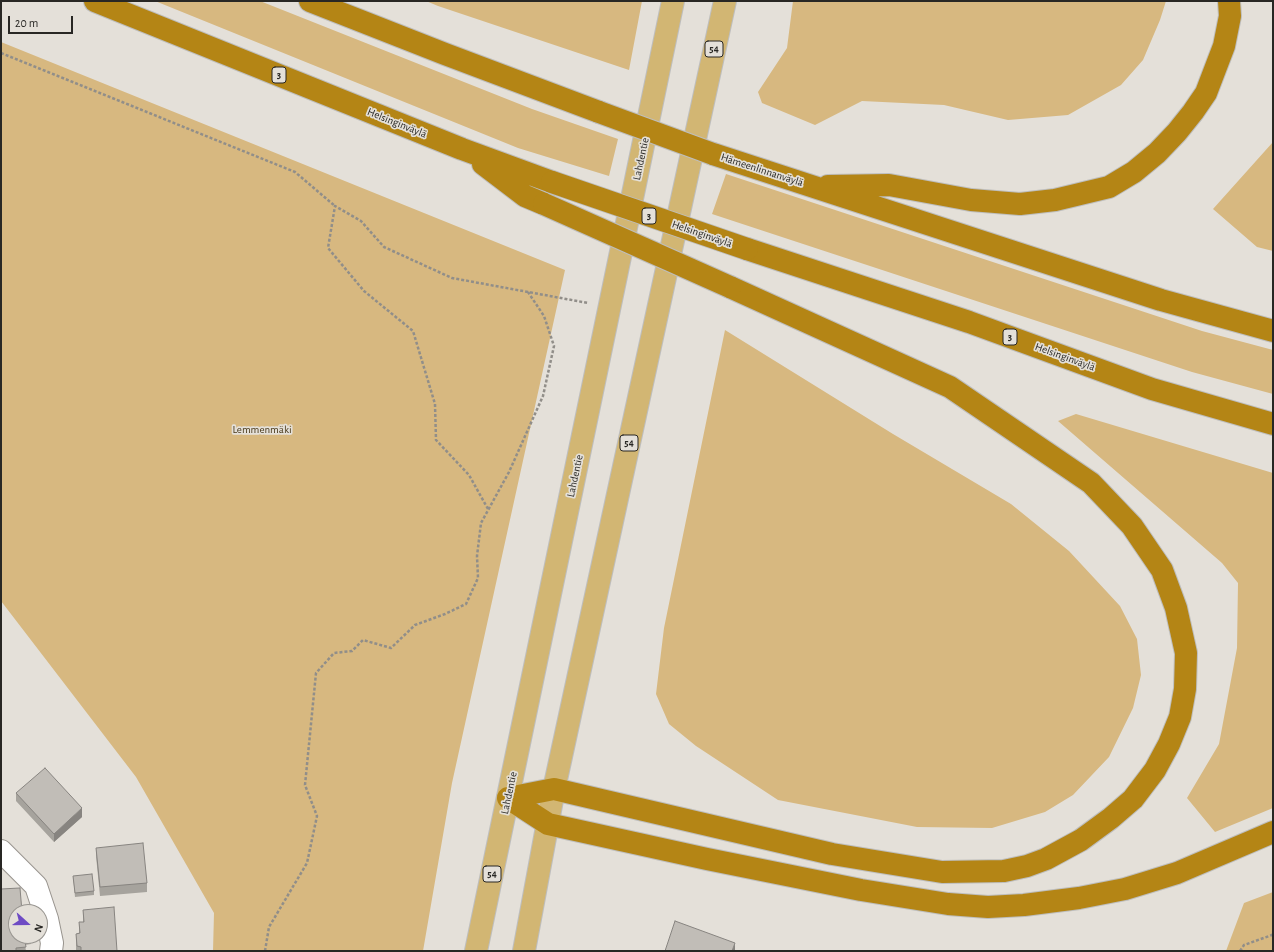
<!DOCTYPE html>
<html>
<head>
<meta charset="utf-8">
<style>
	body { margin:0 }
	#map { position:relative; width:1274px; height:952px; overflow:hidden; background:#e4e0d9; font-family:"Alegreya Sans",sans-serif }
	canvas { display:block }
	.frame { position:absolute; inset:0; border:2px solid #282724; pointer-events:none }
	.north { position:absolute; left:8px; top:904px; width:40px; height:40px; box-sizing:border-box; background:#e4e0d9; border:1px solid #999691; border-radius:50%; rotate:111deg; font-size:11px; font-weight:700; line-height:16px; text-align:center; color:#282724 }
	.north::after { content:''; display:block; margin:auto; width:14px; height:18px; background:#6e4bc4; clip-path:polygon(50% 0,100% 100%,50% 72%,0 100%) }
	.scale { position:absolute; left:8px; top:16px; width:65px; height:18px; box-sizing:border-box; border:2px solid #282724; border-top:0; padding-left:5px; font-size:12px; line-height:14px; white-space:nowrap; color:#282724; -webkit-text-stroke:3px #e4e0d9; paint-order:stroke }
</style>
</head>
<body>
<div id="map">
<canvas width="1274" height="952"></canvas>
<div class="frame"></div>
<div class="north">N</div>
<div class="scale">20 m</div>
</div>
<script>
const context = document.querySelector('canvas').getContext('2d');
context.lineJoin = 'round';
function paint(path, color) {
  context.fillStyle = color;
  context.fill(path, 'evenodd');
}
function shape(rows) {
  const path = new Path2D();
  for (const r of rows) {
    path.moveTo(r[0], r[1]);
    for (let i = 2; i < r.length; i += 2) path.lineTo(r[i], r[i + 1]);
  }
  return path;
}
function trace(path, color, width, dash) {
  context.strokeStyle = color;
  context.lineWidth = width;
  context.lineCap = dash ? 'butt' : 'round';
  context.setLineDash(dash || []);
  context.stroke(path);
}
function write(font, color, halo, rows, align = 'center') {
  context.font = font + ' "Alegreya Sans",sans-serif';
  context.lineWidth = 3.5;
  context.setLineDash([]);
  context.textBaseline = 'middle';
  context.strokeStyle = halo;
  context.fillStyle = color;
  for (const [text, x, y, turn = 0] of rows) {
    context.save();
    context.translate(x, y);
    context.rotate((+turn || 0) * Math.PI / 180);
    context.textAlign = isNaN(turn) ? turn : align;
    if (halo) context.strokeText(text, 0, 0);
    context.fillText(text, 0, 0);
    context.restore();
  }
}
const green = shape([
	[155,1,260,1,532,109,618,139,609,176,518,148],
	[426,1,642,1,629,70,438,6],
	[793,1,1166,1,1160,20,1143,60,1121,85,1068,115,1008,120,944,105,862,101,815,125,762,103,758,92,787,48],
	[1,42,565,270,452,783,423,951,213,951,214,913,136,777,1,601],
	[1273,142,1273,251,1257,247,1213,209],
	[726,174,1202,331,1273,350,1273,394,1192,372,712,214],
	[725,330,893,434,1011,504,1069,551,1120,606,1137,639,1141,675,1133,708,1109,757,1073,795,1045,812,992,828,917,827,778,800,696,746,669,724,656,694,664,628],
	[1076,414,1273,473,1273,808,1215,832,1187,798,1219,744,1237,648,1238,583,1222,563,1058,421],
	[1273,892,1273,951,1226,951,1244,903]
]);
const path = shape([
	[1,53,295,172,335,206],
	[488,509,469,475,436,440,435,404,413,331,364,291,328,248,335,206,361,221,384,247,452,278,588,303],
	[265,951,269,927,307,863,317,816,305,785,316,673,334,653,352,651,363,640,391,648,415,625,445,614,466,604,478,578,477,556,481,523,509,472,543,396,554,346,544,316,528,292],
	[1240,951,1244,945,1272,935,1273,932]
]);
const minor = shape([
	[1,851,36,886,47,919,52,943,51,951]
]);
const major = shape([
	[476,951,673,1],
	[524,951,554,789,725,1]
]);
const highway = shape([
	[95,1,462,149,552,182],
	[310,1,445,54,599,112],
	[713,154,1161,300,1273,331],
	[483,164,525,196,544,204],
	[828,186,889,185,971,200,1020,204,1055,200,1109,187,1134,172,1157,153,1177,132,1193,112,1206,93,1224,46,1230,16,1229,1],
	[747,249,969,322,1152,389,1273,424],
	[508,798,554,789,832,854,942,872,1004,871,1027,866,1046,859,1081,840,1111,818,1133,799,1155,770,1169,744,1180,717,1185,689,1186,653,1176,608,1162,570,1132,526,1091,483,950,387,730,287],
	[508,798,548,824,707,859,861,890,948,904,988,907,1024,905,1079,898,1125,889,1177,873,1273,832]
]);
const highwayBridge = shape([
	[599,112,713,154],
	[552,182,747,249],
	[544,204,730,287]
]);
const wall = shape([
	[16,793,82,817,54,842,16,801],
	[96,848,147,883,147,892,100,896,96,856],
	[73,876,94,891,94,895,75,897],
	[83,910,117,951,76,951,76,934,79,933,79,922,83,922],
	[16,936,31,936,31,944,25,945,26,951,1,951]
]);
const shadedWall = shape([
	[82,808,82,817,54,842,54,834],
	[735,943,735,951,732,951]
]);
const building = shape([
	[45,768,82,808,54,834,16,793,45,768],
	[143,843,147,883,100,887,96,848,143,843],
	[92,874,94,891,75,893,73,876,92,874],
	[20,888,22,912,16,912,16,936,24,936,26,947,16,948,16,951,1,951,1,889,20,888],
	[114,907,117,951,81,951,81,947,77,946,76,934,80,933,79,922,84,922,83,910,114,907],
	[675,921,735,943,732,951,665,951,675,921]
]);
const shields = [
	[714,49,18],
	[279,75,14],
	[649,216,14],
	[1010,337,14],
	[629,443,18],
	[492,874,18]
];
const shieldNames = [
	["54",714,49],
	["3",279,75],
	["3",649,216],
	["3",1010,337],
	["54",629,443],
	["54",492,874]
];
const streetNames = [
	["Helsinginväylä",397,123,22],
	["Lahdentie",641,159,-78],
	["Hämeenlinnanväylä",762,170,18],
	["Helsinginväylä",702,234,19],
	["Helsinginväylä",1065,357,20],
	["Lahdentie",575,476,-78],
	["Lahdentie",509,793,-78]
];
const parkNames = [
	["Lemmenmäki",262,430]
];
paint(green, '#d7b880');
trace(minor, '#98948e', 24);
trace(major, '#bebebd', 24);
trace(highway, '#bebebd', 24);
trace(path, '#918e89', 2.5, [3, 2]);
trace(minor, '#fff', 22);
trace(major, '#d2b673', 22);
trace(highway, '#b48515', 22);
trace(highwayBridge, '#bebebd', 24, []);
trace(highwayBridge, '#b48515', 22);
paint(wall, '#a6a39d');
paint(shadedWall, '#878480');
paint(building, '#c1bdb7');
trace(building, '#878480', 1);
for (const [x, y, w] of shields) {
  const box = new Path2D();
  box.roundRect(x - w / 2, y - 8, w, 16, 3);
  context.fillStyle = '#e4e0d9';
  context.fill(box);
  trace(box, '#282724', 1);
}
write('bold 10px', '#282724', null, shieldNames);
write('11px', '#282724', '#e4e0d9', streetNames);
write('11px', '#483819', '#e4e0d9', parkNames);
</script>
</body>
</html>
